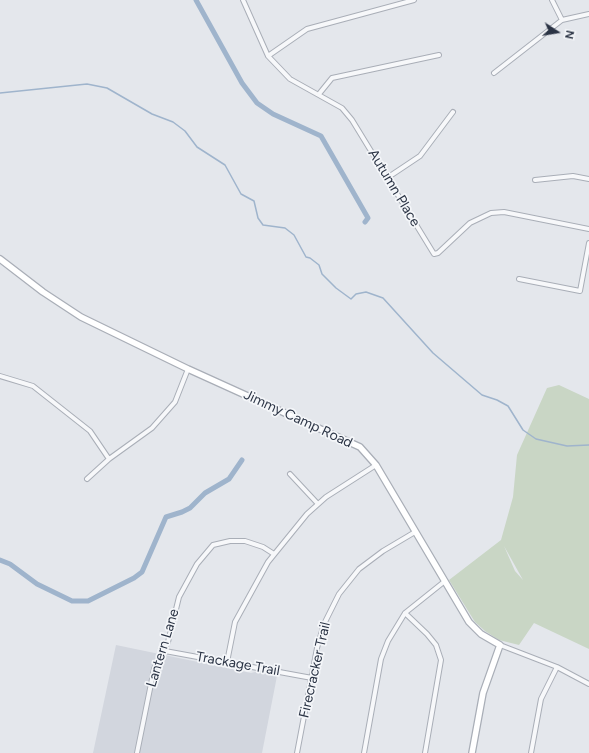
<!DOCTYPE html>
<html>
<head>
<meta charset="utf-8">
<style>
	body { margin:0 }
	#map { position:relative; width:589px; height:753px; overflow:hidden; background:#e4e7ec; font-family:Figtree,sans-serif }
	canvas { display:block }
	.north { position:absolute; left:537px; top:12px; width:40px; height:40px; -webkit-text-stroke:3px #f4f6f9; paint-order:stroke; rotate:102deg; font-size:11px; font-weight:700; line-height:16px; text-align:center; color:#2b3445 }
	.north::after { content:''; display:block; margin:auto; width:14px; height:18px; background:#2b3445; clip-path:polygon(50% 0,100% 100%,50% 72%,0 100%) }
</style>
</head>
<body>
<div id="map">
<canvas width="589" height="753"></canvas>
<div class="north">N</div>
</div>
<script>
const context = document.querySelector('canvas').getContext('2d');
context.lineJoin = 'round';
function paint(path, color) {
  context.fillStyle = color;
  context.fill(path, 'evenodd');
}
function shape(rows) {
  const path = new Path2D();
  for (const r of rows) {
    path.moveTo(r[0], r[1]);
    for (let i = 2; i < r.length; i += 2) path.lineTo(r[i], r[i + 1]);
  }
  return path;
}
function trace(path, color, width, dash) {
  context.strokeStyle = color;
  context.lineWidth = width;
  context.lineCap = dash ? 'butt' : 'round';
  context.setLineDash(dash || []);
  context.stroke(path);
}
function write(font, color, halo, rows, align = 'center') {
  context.font = font + ' Figtree,sans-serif';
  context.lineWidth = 3.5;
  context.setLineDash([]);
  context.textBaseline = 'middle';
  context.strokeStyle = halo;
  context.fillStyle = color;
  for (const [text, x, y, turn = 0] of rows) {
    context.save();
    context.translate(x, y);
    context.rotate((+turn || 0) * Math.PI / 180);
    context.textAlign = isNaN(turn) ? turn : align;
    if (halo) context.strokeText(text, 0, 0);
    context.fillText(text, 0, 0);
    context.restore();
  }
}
const built = shape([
	[116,645,251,673,259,671,277,676,262,753,93,753]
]);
const green = shape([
	[559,385,589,399,589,649,534,623,519,645,499,640,485,631,475,622,449,580,501,540,513,497,517,455,547,388],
	[504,546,523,580,515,571]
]);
const stream = shape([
	[0,93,87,84,107,88,152,114,173,122,185,131,197,147,225,165,241,194,254,201,258,218,263,225,285,228,294,235,306,257,310,258,319,265,322,274,336,288,351,299,356,294,366,292,383,298,433,353,482,395,497,400,508,406,523,430,536,439,567,446,589,445]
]);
const canal = shape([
	[196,0,242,83,257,103,273,114,321,136,368,218,365,222],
	[0,560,10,564,37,584,72,601,88,601,134,578,142,572,166,517,182,512,190,508,205,493,229,479,242,460]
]);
const street = shape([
	[243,0,268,56,290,79,342,108,352,120,434,254,438,253,470,223,491,213,504,212,589,229],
	[552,0,562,20],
	[268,56,307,29,414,0],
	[494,73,562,20,589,14],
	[319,94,332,78,439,55],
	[387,178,420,156,453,112],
	[535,180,573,176,589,179],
	[519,279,580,291,589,243],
	[0,376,33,386,90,431,109,459,152,428,175,402,188,369],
	[290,474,318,504],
	[87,479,109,459],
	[405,613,427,634,436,645,441,660,425,753],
	[500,645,557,667,589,684],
	[165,651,312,678],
	[227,662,235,622,268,562,307,514,326,497,376,465],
	[137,753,154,669,168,642,179,597,197,564,213,545,230,541,245,541,263,547,274,554],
	[297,753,317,648,324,624,339,594,359,569,383,551,415,532],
	[364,753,381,659,388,641,405,613,445,581],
	[531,753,541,699,557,667]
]);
const secondary = shape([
	[0,259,43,292,81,317,188,369,360,447,376,465,469,622,481,634,500,645,483,693,472,753]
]);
const streetNames = [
	["Autumn Place",394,188,59],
	["Jimmy Camp Road",298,419,25],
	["Lantern Lane",163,648,-73],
	["Trackage Trail",238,664,10],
	["Firecracker Trail",315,670,-77]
];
paint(built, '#d2d6de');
paint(green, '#c9d6c5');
trace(stream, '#9fb4cc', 1.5);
trace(canal, '#9fb4cc', 5);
trace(street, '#a9aeb7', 6);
trace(secondary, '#a9aeb7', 8);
trace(street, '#f7f8fa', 4);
trace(secondary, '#fff', 5.5);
write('14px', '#2b3445', '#f4f6f9', streetNames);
</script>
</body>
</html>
